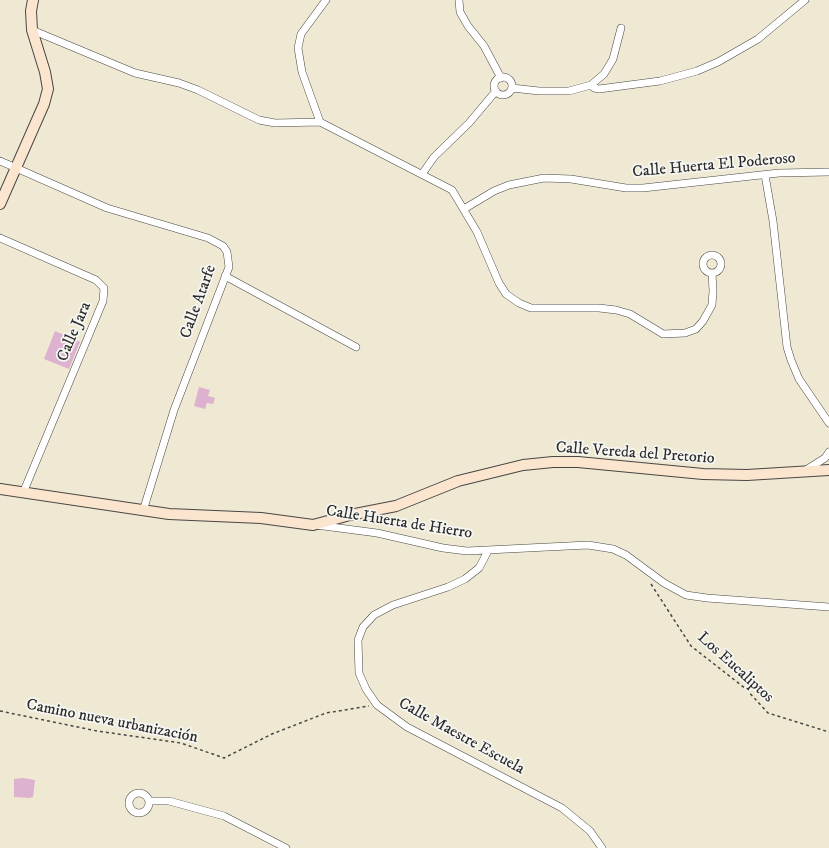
<!DOCTYPE html>
<html>
<head>
<meta charset="utf-8">
<style>
	body { margin:0 }
	canvas { display:block; background:#efe8d2 }
</style>
</head>
<body>
<canvas width="829" height="848"></canvas>
<script>
const context = document.querySelector('canvas').getContext('2d');
context.lineJoin = 'round';
function paint(path, color) {
  context.fillStyle = color;
  context.fill(path, 'evenodd');
}
function shape(rows) {
  const path = new Path2D();
  for (const r of rows) {
    if (r.length === 3) {
      path.moveTo(r[0] + r[2], r[1]);
      path.arc(r[0], r[1], r[2], 0, 2 * Math.PI);
      continue;
    }
    path.moveTo(r[0], r[1]);
    for (let i = 2; i < r.length; i += 2) path.lineTo(r[i], r[i + 1]);
  }
  return path;
}
function trace(path, color, width, dash) {
  context.strokeStyle = color;
  context.lineWidth = width;
  context.lineCap = dash ? 'butt' : 'round';
  context.setLineDash(dash || []);
  context.stroke(path);
}
function write(font, color, halo, rows, align = 'center') {
  context.font = font + ' "IM FELL DW Pica",serif';
  context.lineWidth = 3.5;
  context.setLineDash([]);
  context.textBaseline = 'middle';
  context.strokeStyle = halo;
  context.fillStyle = color;
  for (const [text, x, y, turn = 0] of rows) {
    context.save();
    context.translate(x, y);
    context.rotate((+turn || 0) * Math.PI / 180);
    context.textAlign = isNaN(turn) ? turn : align;
    if (halo) context.strokeText(text, 0, 0);
    context.fillText(text, 0, 0);
    context.restore();
  }
}
const building = shape([
	[55,331,80,342,69,369,44,359],
	[199,387,210,390,208,396,215,398,213,404,207,403,205,409,194,406],
	[23,778,35,780,33,797,29,798,14,797,14,779]
]);
const path = shape([
	[651,584,691,646,746,689,768,713,829,732],
	[0,711,97,731,181,743,224,758,272,734,326,713,369,706]
]);
const street = shape([
	[459,0,460,12,468,26,484,46,501,78],
	[32,30,135,73,179,83,198,90,259,120,275,123,320,122,452,190,477,232,499,283,506,294,519,303,531,308,599,308,616,310,630,314,663,334,685,333,696,329,703,321,712,305,713,291,712,273],
	[503,86,9],
	[591,85,594,88,599,89,637,84,660,81,697,71,718,62,758,39,805,0],
	[512,88,539,91,569,91,591,85,604,74,613,59,621,28],
	[320,122,302,72,298,48,301,34,326,0],
	[0,161,107,208,208,238,223,246,227,252,229,267,174,410,143,511],
	[422,174,434,157,469,123,496,91],
	[765,175,773,221,787,347,791,360,799,379,829,423],
	[464,209,494,191,509,185,544,178,571,179,626,188,643,188,779,173,829,172],
	[0,238,96,280,104,288,103,301,23,493],
	[712,264,9],
	[225,276,356,347],
	[806,470,825,458,829,452],
	[316,525,377,533,443,548,467,551,588,545,613,549,626,555,664,583,686,595,707,598,829,607],
	[488,551,479,568,465,579,448,587,393,605,374,615,363,627,358,640,359,673,366,689,377,705,407,727,562,808,590,831,602,848],
	[139,803,10],
	[149,801,169,801,224,816,286,848]
]);
const secondary = shape([
	[0,204,44,104,48,89,45,72,32,30,31,11,33,0],
	[0,489,169,514,261,518,313,525,350,515,396,506,458,481,523,465,553,462,578,462,703,474,747,475,829,470]
]);
const streetNames = [
	["Calle Huerta El Poderoso",714,166,-5],
	["Calle Atarfe",199,302,-70],
	["Calle Jara",75,332,-67],
	["Calle Vereda del Pretorio",635,454,4],
	["Calle Huerta de Hierro",399,523,9],
	["Los Eucaliptos",735,668,42],
	["Camino nueva urbanización",112,722,11],
	["Calle Maestre Escuela",461,737,29]
];
paint(building, '#ddb1d0');
trace(street, '#484744', 8);
trace(secondary, '#484744', 12);
trace(path, '#484744', 1.5, [3, 3]);
trace(street, '#fff', 7);
trace(secondary, '#fbe5cf', 10);
write('16px', '#2b2b2b', '#f6f6f2', streetNames);
</script>
</body>
</html>
